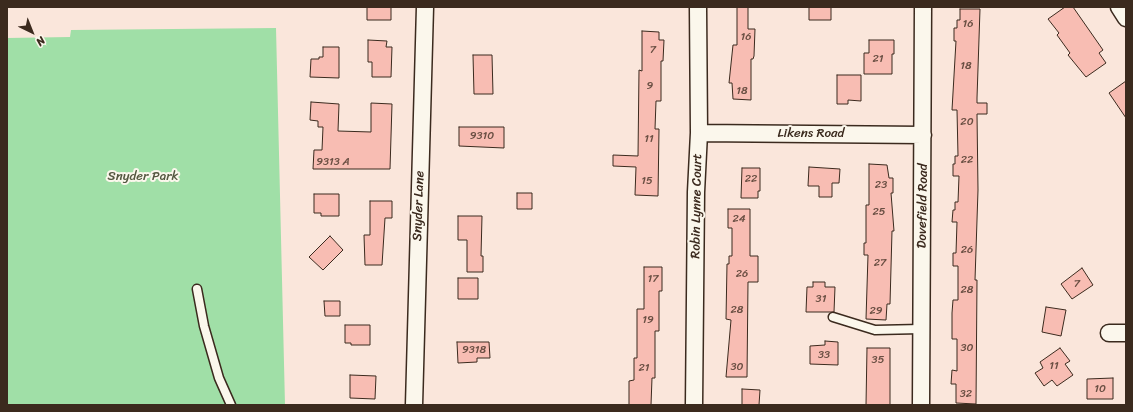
<!DOCTYPE html>
<html>
<head>
<meta charset="utf-8">
<style>
	body { margin:0 }
	#map { position:relative; width:1133px; height:412px; overflow:hidden; background:#fae6db; font-family:Sriracha,sans-serif }
	canvas { display:block }
	.frame { position:absolute; inset:0; border:8px solid #3b2a1e; pointer-events:none }
	.north { position:absolute; left:12px; top:12px; width:40px; height:40px; -webkit-text-stroke:3px #fbf7ec; paint-order:stroke; rotate:137deg; font-size:11px; font-weight:700; line-height:16px; text-align:center; color:#3b2a1e }
	.north::after { content:''; display:block; margin:auto; width:14px; height:18px; background:#3b2a1e; clip-path:polygon(50% 0,100% 100%,50% 72%,0 100%) }
</style>
</head>
<body>
<div id="map">
<canvas width="1133" height="412"></canvas>
<div class="frame"></div>
<div class="north">N</div>
</div>
<script>
const context = document.querySelector('canvas').getContext('2d');
context.lineJoin = 'round';
function paint(path, color) {
  context.fillStyle = color;
  context.fill(path, 'evenodd');
}
function shape(rows) {
  const path = new Path2D();
  for (const r of rows) {
    path.moveTo(r[0], r[1]);
    for (let i = 2; i < r.length; i += 2) path.lineTo(r[i], r[i + 1]);
  }
  return path;
}
function trace(path, color, width, dash) {
  context.strokeStyle = color;
  context.lineWidth = width;
  context.lineCap = dash ? 'butt' : 'round';
  context.setLineDash(dash || []);
  context.stroke(path);
}
function write(font, color, halo, rows, align = 'center') {
  context.font = font + ' Sriracha,sans-serif';
  context.lineWidth = 4;
  context.setLineDash([]);
  context.textBaseline = 'middle';
  context.strokeStyle = halo;
  context.fillStyle = color;
  for (const [text, x, y, turn = 0] of rows) {
    context.save();
    context.translate(x, y);
    context.rotate((+turn || 0) * Math.PI / 180);
    context.textAlign = isNaN(turn) ? turn : align;
    if (halo) context.strokeText(text, 0, 0);
    context.fillText(text, 0, 0);
    context.restore();
  }
}
const green = shape([
	[276,28,285,405,7,405,7,38,70,37,71,30]
]);
const building = shape([
	[367,7,391,7,391,20,367,20,367,7],
	[737,7,748,7,748,29,755,29,754,56,753,59,751,59,751,100,733,99,732,83,729,83,733,45,737,45,737,7],
	[809,7,831,7,831,20,809,20,809,7],
	[1065,7,1073,7,1103,50,1099,53,1106,63,1086,77,1068,55,1070,53,1057,35,1059,33,1048,19,1065,7],
	[960,9,980,9,977,98,977,103,987,103,987,114,977,114,978,190,975,280,977,280,976,404,956,403,956,384,951,384,952,370,957,371,957,339,952,339,952,313,953,300,958,300,958,266,953,266,953,253,956,253,957,222,952,222,953,210,955,210,955,202,958,202,959,176,953,176,953,164,955,164,955,156,958,156,957,110,952,110,956,41,954,41,954,28,957,28,957,20,960,20,960,9],
	[642,31,659,32,659,40,664,40,663,61,661,61,661,101,656,101,655,129,659,129,658,196,635,195,636,167,613,166,613,155,638,156,639,70,642,71,642,31],
	[368,40,387,41,386,47,392,47,391,77,372,77,372,62,368,62,368,40],
	[869,40,894,40,894,54,892,54,892,74,864,74,864,53,869,53,869,40],
	[323,47,339,47,339,78,310,77,311,59,319,59,319,57,323,57,323,47],
	[473,55,492,55,493,94,474,94,473,55],
	[837,75,861,75,861,101,848,100,848,104,837,104,837,75],
	[1126,81,1126,118,1109,93,1126,81],
	[311,102,339,104,338,131,371,132,371,103,392,104,390,169,313,169,314,150,322,150,323,127,318,127,318,121,310,120,311,102],
	[459,127,504,127,504,148,459,146,459,127],
	[869,164,887,165,889,178,893,178,893,193,891,193,894,231,892,231,890,304,887,304,886,320,866,319,868,255,864,255,864,243,866,243,866,205,869,205,869,164],
	[809,167,840,169,839,183,832,183,832,197,819,197,819,186,808,186,809,167],
	[742,168,760,168,760,191,758,191,758,198,741,198,742,168],
	[517,193,532,193,532,209,517,209,517,193],
	[314,194,339,194,339,216,321,216,321,213,314,213,314,194],
	[370,201,392,201,392,218,385,218,382,265,365,265,364,235,370,235,370,201],
	[728,209,750,209,750,256,758,256,758,282,748,282,747,377,726,377,731,320,726,319,727,264,729,264,729,256,732,256,732,228,728,228,728,209],
	[458,216,482,216,481,256,483,256,483,272,467,272,467,240,458,240,458,216],
	[330,236,343,250,323,270,309,257,330,236],
	[644,267,662,267,662,291,659,291,659,331,655,331,655,378,652,378,651,405,629,405,629,381,634,380,634,358,637,358,637,309,644,309,644,267],
	[1082,268,1093,285,1072,299,1061,284,1082,268],
	[458,278,478,278,478,299,458,299,458,278],
	[813,282,825,282,825,287,835,287,834,312,806,312,807,287,813,287,813,282],
	[324,301,340,301,340,316,325,316,324,301],
	[1046,307,1066,310,1061,336,1042,332,1046,307],
	[345,325,370,325,370,345,351,345,351,343,345,343,345,325],
	[825,341,838,342,838,365,810,364,810,346,825,345,825,341],
	[457,342,489,342,490,358,477,358,477,362,458,363,457,342],
	[867,348,890,348,890,405,866,405,867,348],
	[1060,348,1070,361,1065,364,1073,375,1057,386,1052,380,1044,386,1035,373,1043,368,1040,362,1060,348],
	[350,375,376,376,375,399,350,398,350,375],
	[1113,378,1113,399,1087,399,1087,379,1113,378],
	[742,389,760,390,759,405,742,405,742,389]
]);
const lane = shape([
	[197,289,204,326,219,378,231,405],
	[833,317,875,330,921,329]
]);
const street = shape([
	[1119,7,1126,18],
	[699,133,923,135],
	[1109,333,1126,333],
	[414,405,425,7],
	[694,405,696,192,699,133,698,7],
	[921,405,923,7]
]);
const numberNames = [
	["16",968,24],
	["16",746,37],
	["7",653,50],
	["21",878,59],
	["18",966,66],
	["9",650,86],
	["18",742,91],
	["20",967,122],
	["9310",482,136],
	["11",649,139],
	["22",967,160],
	["9313 A",333,162],
	["22",751,179],
	["15",647,181],
	["23",881,185],
	["25",879,212],
	["24",739,219],
	["26",967,250],
	["27",880,263],
	["26",742,274],
	["17",653,279],
	["7",1077,284],
	["28",967,290],
	["31",821,299],
	["28",737,310],
	["29",876,311],
	["19",648,320],
	["30",967,348],
	["9318",474,350],
	["33",824,355],
	["35",878,360],
	["11",1054,366],
	["30",737,367],
	["21",644,368],
	["10",1100,389],
	["32",966,394]
];
const streetNames = [
	["Likens Road",811,134],
	["Snyder Lane",419,206,-88],
	["Robin Lynne Court",697,206,-89],
	["Dovefield Road",923,206,-89]
];
const parkNames = [
	["Snyder Park",143,177]
];
paint(green, '#a0dfa7');
paint(building, '#f8bdb3');
trace(building, '#3b2a1e', 1);
trace(lane, '#3b2a1e', 11);
trace(street, '#3b2a1e', 19);
trace(lane, '#fbf7ec', 8);
trace(street, '#fbf7ec', 16);
write('11px', '#6a4f43', null, numberNames);
write('13px', '#3b2a1e', '#fbf7ec', streetNames);
write('13px', '#545740', '#fbf7ec', parkNames);
</script>
</body>
</html>
